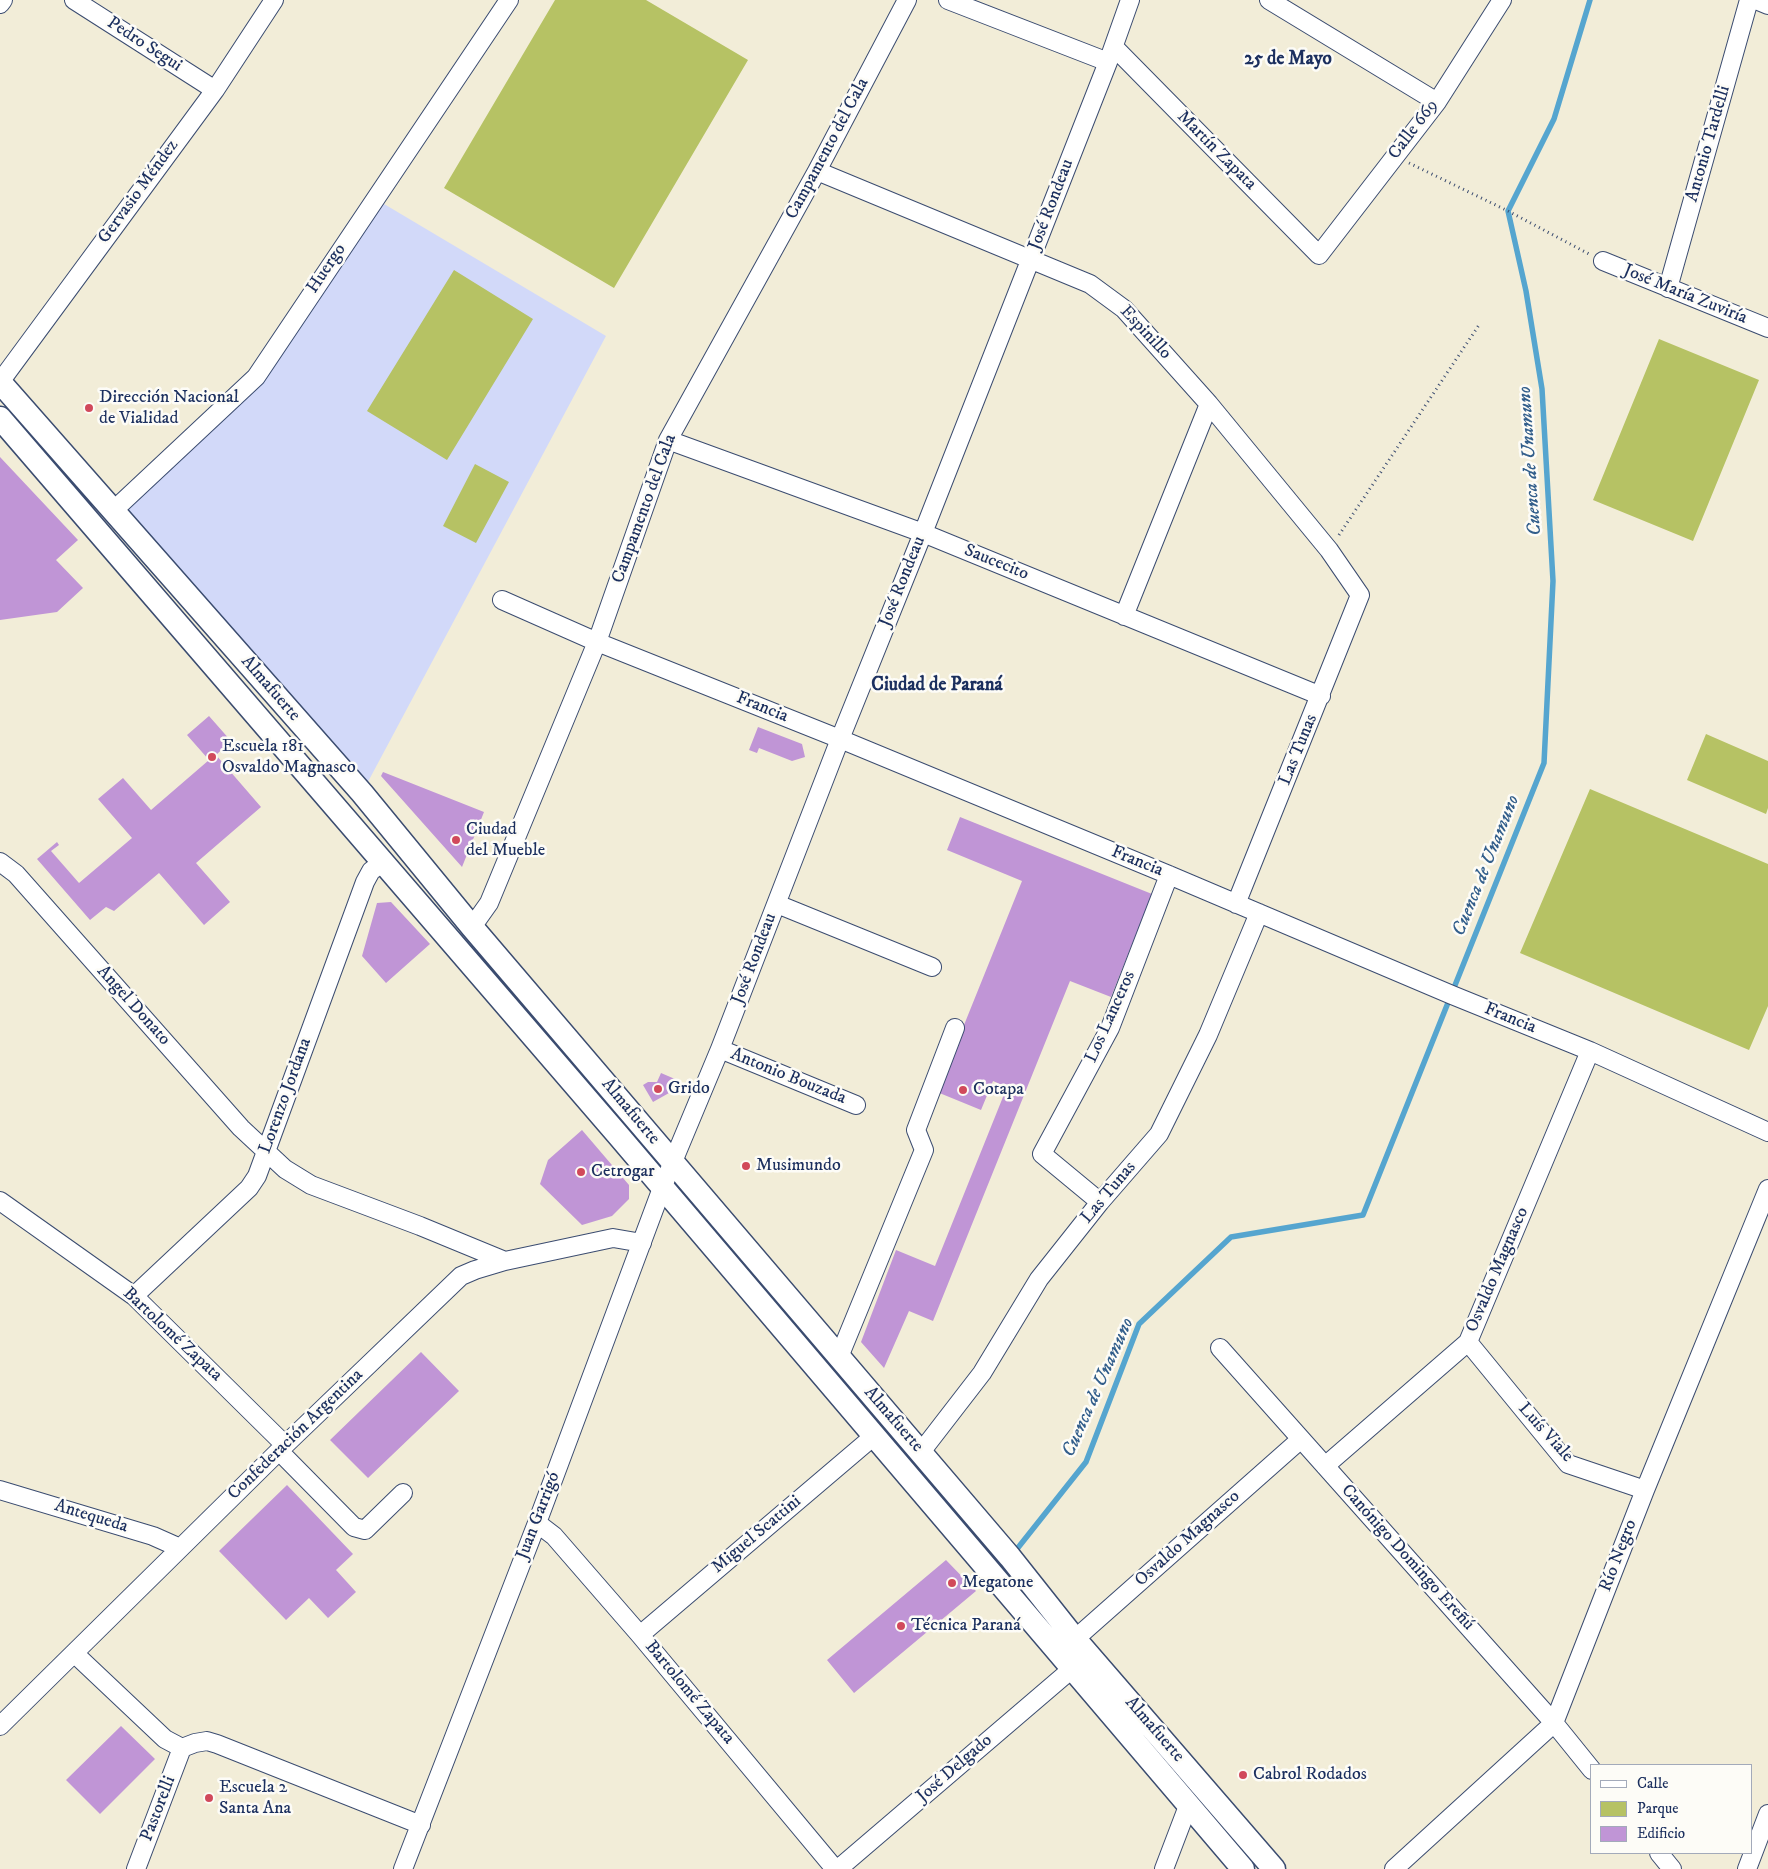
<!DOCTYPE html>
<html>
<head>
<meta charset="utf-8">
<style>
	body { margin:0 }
	#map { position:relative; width:1768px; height:1869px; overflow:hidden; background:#f2edd8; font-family:"IM FELL DW Pica",serif }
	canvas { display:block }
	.legend { position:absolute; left:1590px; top:1764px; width:162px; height:90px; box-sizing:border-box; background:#fdfcf7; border:1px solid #a3aaba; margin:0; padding:6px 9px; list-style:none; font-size:15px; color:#1b2f5e }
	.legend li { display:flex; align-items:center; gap:10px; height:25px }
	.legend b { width:25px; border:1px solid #a3aaba }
</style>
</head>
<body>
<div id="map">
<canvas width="1768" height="1869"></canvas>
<ul class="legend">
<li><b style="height:6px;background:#fff"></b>Calle</li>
<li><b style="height:14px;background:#b6c264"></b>Parque</li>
<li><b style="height:14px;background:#c095d6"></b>Edificio</li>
</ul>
</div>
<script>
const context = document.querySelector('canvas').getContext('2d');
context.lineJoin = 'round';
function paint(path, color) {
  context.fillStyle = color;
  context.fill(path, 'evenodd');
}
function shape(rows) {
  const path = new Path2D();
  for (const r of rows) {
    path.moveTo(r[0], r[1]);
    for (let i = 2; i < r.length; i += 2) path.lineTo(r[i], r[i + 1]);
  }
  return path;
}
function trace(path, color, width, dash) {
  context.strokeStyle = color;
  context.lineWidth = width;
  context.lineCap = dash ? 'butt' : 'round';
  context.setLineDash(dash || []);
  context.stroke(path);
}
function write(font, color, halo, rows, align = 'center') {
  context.font = font + ' "IM FELL DW Pica",serif';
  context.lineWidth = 5;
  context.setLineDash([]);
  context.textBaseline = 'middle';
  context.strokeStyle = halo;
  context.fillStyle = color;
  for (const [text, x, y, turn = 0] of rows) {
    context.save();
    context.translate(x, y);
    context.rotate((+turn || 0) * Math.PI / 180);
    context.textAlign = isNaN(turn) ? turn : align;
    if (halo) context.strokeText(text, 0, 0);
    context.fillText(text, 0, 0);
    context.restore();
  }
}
const built = shape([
	[374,198,606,336,362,793,114,510,256,377]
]);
const green = shape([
	[555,0,646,0,748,60,614,288,444,188],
	[454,270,533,319,447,460,367,411],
	[1659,339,1759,380,1693,541,1593,500],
	[475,464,509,482,476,543,443,526],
	[1706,734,1768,761,1768,808,1766,814,1687,780],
	[1590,789,1768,864,1768,1006,1749,1050,1520,953]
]);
const stream = shape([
	[1013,1554,1086,1462,1139,1324,1231,1237,1363,1215,1544,763,1553,581,1542,389,1526,291,1508,211,1554,119,1590,0]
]);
const building = shape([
	[0,457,78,540,56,560,83,588,57,612,0,620],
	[209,716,231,741,216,755,261,807,196,863,230,902,204,925,159,873,114,911,106,907,90,920,37,859,57,842,59,845,51,851,79,883,132,838,98,799,123,778,151,810,209,760,187,735],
	[758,727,802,744,805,757,792,761,759,748,757,753,749,750],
	[383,772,484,812,462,867,381,776],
	[960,817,1152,894,1111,997,1070,981,933,1321,909,1311,884,1368,861,1342,896,1250,935,1266,1007,1087,993,1081,981,1110,937,1092,1022,881,947,850],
	[391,902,430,944,386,983,362,956,377,903],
	[661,1073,675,1079,669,1093,653,1102,643,1085,648,1082,657,1082],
	[582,1130,629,1185,629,1199,612,1216,582,1225,540,1184,548,1160],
	[421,1352,459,1391,368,1478,330,1440],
	[287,1485,353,1554,336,1570,356,1592,328,1618,309,1598,286,1620,219,1551],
	[946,1560,976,1591,854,1693,827,1660],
	[121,1726,155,1759,100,1814,66,1780]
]);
const path = shape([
	[1409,163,1508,211,1589,254],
	[1339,535,1479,325]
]);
const minor = shape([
	[74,0,215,90],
	[948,0,1108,62],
	[1269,0,1437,102],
	[1756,0,1768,5],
	[0,4,3,0],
	[1114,47,1319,255,1437,102,1502,0],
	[817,171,1090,284,1124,309,1209,404,1329,550,1360,595,1236,904],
	[1603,261,1768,328],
	[1668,288,1749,0],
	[0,382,215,90,274,0],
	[668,440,923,533,1321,696],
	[114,510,256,377,509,0],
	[502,600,597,642,840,739,1169,875,1452,995,1590,1051,1768,1132],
	[1124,616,1209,404],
	[0,862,16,874,241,1128,285,1169,311,1185,420,1226,505,1261],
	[777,904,932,967],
	[472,927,489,903,597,642,668,440,817,171,907,0],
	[720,1049,856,1105],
	[0,1201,134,1296,285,1445],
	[1100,1202,1042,1154,1110,1028,1169,875],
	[134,1296,249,1188,257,1176,365,882,371,871,384,861],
	[1468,1342,1568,1464,1645,1490],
	[1220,1348,1554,1723,1592,1770],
	[839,1357,924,1150,916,1130,955,1028],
	[279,1451,354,1527,365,1530,403,1493],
	[921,1452,982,1373,1039,1279,1100,1202,1159,1134,1208,1035,1259,913],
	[1325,1466,1468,1342,1590,1051],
	[0,1490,153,1536,180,1548],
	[537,1523,554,1536,640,1635,835,1869],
	[640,1635,874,1436],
	[1075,1639,1301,1439],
	[75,1654,165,1739,182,1748,195,1743,207,1741,217,1744,421,1825],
	[0,1726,285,1445,461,1276,475,1270,505,1261,613,1238,642,1243],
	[1659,1853,1672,1869],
	[136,1869,182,1748],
	[403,1869,537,1523,662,1188,720,1049,840,739,923,533,1108,62,1130,0],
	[838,1869,1073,1668],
	[1164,1869,1188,1806],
	[1394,1869,1554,1723,1645,1490,1768,1189],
	[1747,1869,1768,1814]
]);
const major = shape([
	[0,382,362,793,472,927,1010,1557,1075,1639,1274,1869],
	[0,418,618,1135,1243,1869]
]);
const markers = [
	[89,408,5,"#d1495b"],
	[212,757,5,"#d1495b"],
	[456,840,5,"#d1495b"],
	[658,1089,5,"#d1495b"],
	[963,1090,5,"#d1495b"],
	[746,1166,5,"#d1495b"],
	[581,1172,5,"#d1495b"],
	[952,1583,5,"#d1495b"],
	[901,1626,5,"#d1495b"],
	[1243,1775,5,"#d1495b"],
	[209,1798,5,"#d1495b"]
];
const streetNames = [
	["Pedro Segui",144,45,33],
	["Calle 669",1414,130,-53],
	["Antonio Tardelli",1709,144,-74],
	["Campamento del Cala",828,149,-62],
	["Martín Zapata",1216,151,45],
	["Gervasio Méndez",139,192,-54],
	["José Rondeau",1052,205,-69],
	["Huergo",327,269,-56],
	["José María Zuviría",1685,295,22],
	["Espinillo",1145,333,47],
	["Campamento del Cala",645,509,-70],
	["Saucecito",996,563,22],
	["José Rondeau",903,582,-68],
	["Almafuerte",270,689,49],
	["Francia",762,708,22],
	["Las Tunas",1299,750,-68],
	["Francia",1137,862,22],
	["José Rondeau",755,959,-69],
	["Angel Donato",133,1006,48],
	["Los Lanceros",1111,1017,-66],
	["Francia",1510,1019,22],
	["Antonio Bouzada",788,1077,22],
	["Lorenzo Jordana",286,1096,-70],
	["Almafuerte",630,1112,50],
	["Las Tunas",1109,1193,-50],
	["Osvaldo Magnasco",1498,1270,-67],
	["Bartolomé Zapata",172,1335,43],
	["Almafuerte",893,1420,49],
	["Luís Viale",1545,1433,48],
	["Confederación Argentina",296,1435,-44],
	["Juan Garrigó",539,1516,-69],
	["Antequeda",91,1517,17],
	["Miguel Scattini",757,1535,-40],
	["Osvaldo Magnasco",1188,1539,-42],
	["Río Negro",1619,1556,-69],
	["Canónigo Domingo Ereñú",1407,1558,48],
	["Bartolomé Zapata",689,1693,50],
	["Almafuerte",1154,1730,49],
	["José Delgado",955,1769,-41],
	["Pastorelli",159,1809,-69]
];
const poiNames = [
	["Dirección Nacional",99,398],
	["de Vialidad",99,419],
	["Escuela 181",222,747],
	["Osvaldo Magnasco",222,768],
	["Ciudad",466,830],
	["del Mueble",466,851],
	["Grido",668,1089],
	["Cotapa",973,1090],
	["Musimundo",756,1166],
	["Cetrogar",591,1172],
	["Megatone",962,1583],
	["Técnica Paraná",911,1626],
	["Cabrol Rodados",1253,1775],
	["Escuela 2",219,1788],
	["Santa Ana",219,1809]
];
const neighbourhoodNames = [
	["25 de Mayo",1288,60],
	["Ciudad de Paraná",937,686]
];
const waterNames = [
	["Cuenca de Unamuno",1531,461,-94],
	["Cuenca de Unamuno",1487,866,-68],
	["Cuenca de Unamuno",1099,1388,-66]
];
paint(built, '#d2d9f9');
paint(green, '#b6c264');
trace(stream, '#55a5cf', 5.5);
paint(building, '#c095d6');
trace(minor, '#3b4c70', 20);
trace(major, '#3b4c70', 25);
trace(path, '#3b4c70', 3, [1, 4]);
trace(minor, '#fff', 18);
trace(major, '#fff', 22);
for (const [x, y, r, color] of markers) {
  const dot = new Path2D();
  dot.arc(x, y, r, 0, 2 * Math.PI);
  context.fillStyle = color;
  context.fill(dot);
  trace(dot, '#fdfcf7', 2);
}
write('18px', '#1b2f5e', '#fdfcf7', streetNames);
write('18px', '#1b2f5e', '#fdfcf7', poiNames, 'left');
write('bold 19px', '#1b2f5e', '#fdfcf7', neighbourhoodNames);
write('italic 19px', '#325e8b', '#fdfcf7', waterNames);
</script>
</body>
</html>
